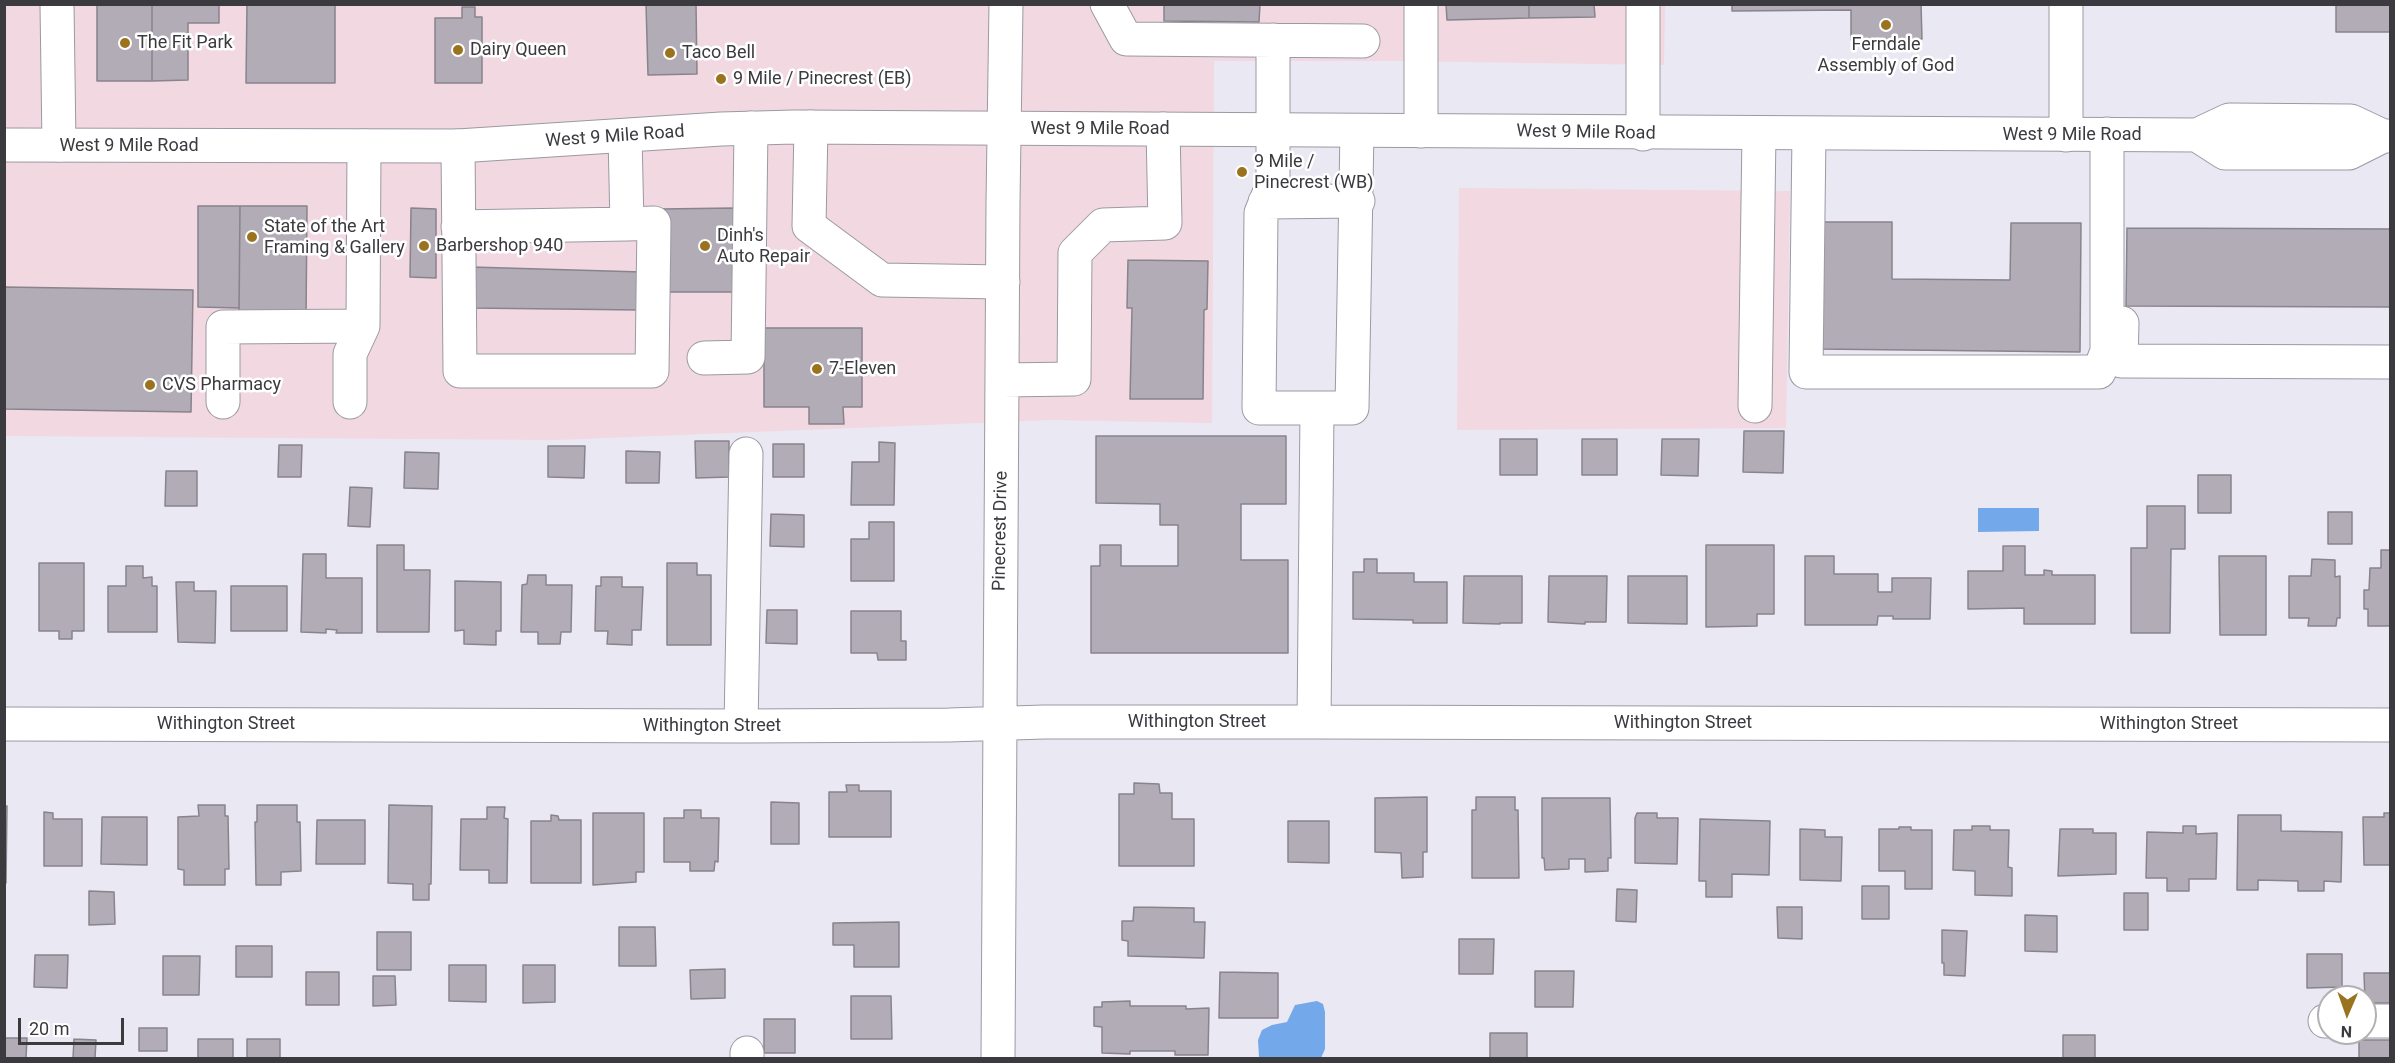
<!DOCTYPE html>
<html>
<head>
<meta charset="utf-8">
<style>
	body { margin:0 }
	#map { position:relative; width:2395px; height:1063px; overflow:hidden; background:#eae8f3; font-family:Roboto,sans-serif }
	canvas { display:block }
	.frame { position:absolute; inset:0; border:6px solid #3b3a3f; pointer-events:none }
	.north { position:absolute; left:2317px; top:985px; width:60px; height:60px; box-sizing:border-box; background:#fff; border:2px solid #b1b0b2; border-radius:50%; rotate:182deg; font-size:16px; font-weight:700; line-height:24px; text-align:center; color:#3b3a3f }
	.north::after { content:''; display:block; margin:auto; width:21px; height:27px; background:#9a731f; clip-path:polygon(50% 0,100% 100%,50% 72%,0 100%) }
	.scale { position:absolute; left:18px; top:1018px; width:106px; height:27px; box-sizing:border-box; border:3px solid #3b3a3f; border-top:0; padding-left:8px; font-size:18px; line-height:21px; white-space:nowrap; color:#3b3a3f; -webkit-text-stroke:4px #fff; paint-order:stroke }
</style>
</head>
<body>
<div id="map">
<canvas width="2395" height="1063"></canvas>
<div class="frame"></div>
<div class="north">N</div>
<div class="scale">20 m</div>
</div>
<script>
const context = document.querySelector('canvas').getContext('2d');
context.lineJoin = 'round';
function paint(path, color) {
  context.fillStyle = color;
  context.fill(path, 'evenodd');
}
function shape(rows) {
  const path = new Path2D();
  for (const r of rows) {
    path.moveTo(r[0], r[1]);
    for (let i = 2; i < r.length; i += 2) path.lineTo(r[i], r[i + 1]);
  }
  return path;
}
function trace(path, color, width, dash) {
  context.strokeStyle = color;
  context.lineWidth = width;
  context.lineCap = dash ? 'butt' : 'round';
  context.setLineDash(dash || []);
  context.stroke(path);
}
function write(font, color, halo, rows, align = 'center') {
  context.font = font + ' Roboto,sans-serif';
  context.lineWidth = 5;
  context.setLineDash([]);
  context.textBaseline = 'middle';
  context.strokeStyle = halo;
  context.fillStyle = color;
  for (const [text, x, y, turn = 0] of rows) {
    context.save();
    context.translate(x, y);
    context.rotate((+turn || 0) * Math.PI / 180);
    context.textAlign = isNaN(turn) ? turn : align;
    if (halo) context.strokeText(text, 0, 0);
    context.fillText(text, 0, 0);
    context.restore();
  }
}
const commercial = shape([
	[5,5,1665,5,1664,65,1400,61,1214,61,1212,423,1051,420,556,440,5,436],
	[1459,188,1790,191,1786,428,1457,430]
]);
const water = shape([
	[1978,508,2039,508,2039,531,1978,532],
	[1317,1001,1323,1004,1325,1012,1325,1049,1321,1058,1259,1057,1258,1040,1262,1030,1272,1025,1287,1022,1295,1005]
]);
const building = shape([
	[97,4,152,4,152,81,97,81,97,4],
	[152,4,219,4,219,23,188,23,188,80,152,81,152,4],
	[247,4,335,4,335,83,246,83,247,4],
	[646,4,696,4,697,74,648,75,646,4],
	[1164,4,1260,4,1259,22,1164,21,1164,4],
	[1446,4,1529,4,1529,18,1447,20,1446,4],
	[1529,4,1594,4,1595,17,1529,18,1529,4],
	[1732,4,1921,4,1922,39,1851,40,1851,10,1732,11,1732,4],
	[2336,4,2390,4,2390,32,2336,32,2336,4],
	[462,7,475,7,475,17,482,17,482,83,435,83,435,18,462,18,462,7],
	[198,206,240,206,239,308,198,307,198,206],
	[240,206,307,206,306,321,239,320,240,206],
	[411,208,436,209,436,278,410,277,411,208],
	[734,208,734,292,662,292,661,209,734,208],
	[1819,222,1892,222,1892,279,2010,280,2011,223,2081,223,2080,352,1818,349,1819,222],
	[2127,228,2390,229,2390,307,2126,306,2127,228],
	[1128,260,1208,261,1207,309,1204,310,1203,399,1130,399,1132,308,1127,308,1128,260],
	[471,267,642,272,641,310,471,308,471,267],
	[4,287,193,290,191,412,4,409,4,287],
	[764,328,862,328,862,407,843,407,844,424,809,424,809,407,764,407,764,328],
	[1744,431,1784,431,1783,473,1743,472,1744,431],
	[1096,436,1286,436,1286,504,1241,504,1241,560,1288,560,1288,653,1091,653,1091,566,1100,566,1100,545,1121,545,1121,566,1178,566,1178,525,1160,525,1160,504,1096,503,1096,436],
	[1500,439,1537,439,1537,475,1500,475,1500,439],
	[1582,439,1617,439,1617,475,1582,475,1582,439],
	[1662,439,1699,439,1698,476,1661,475,1662,439],
	[695,441,729,441,729,477,696,478,695,441],
	[879,442,895,443,894,505,851,505,852,462,879,462,879,442],
	[773,444,804,444,804,477,773,477,773,444],
	[279,445,302,445,301,477,278,477,279,445],
	[548,446,585,446,584,478,548,477,548,446],
	[626,451,660,452,659,483,626,483,626,451],
	[405,452,439,453,438,489,404,488,405,452],
	[166,471,197,471,197,506,165,506,166,471],
	[2198,475,2231,475,2231,513,2198,513,2198,475],
	[350,487,372,488,370,527,348,526,350,487],
	[2147,506,2185,506,2185,549,2171,549,2170,633,2131,633,2131,548,2147,548,2147,506],
	[2328,512,2352,512,2352,544,2328,544,2328,512],
	[771,514,804,515,804,547,770,546,771,514],
	[869,522,894,522,894,581,851,581,851,539,869,539,869,522],
	[377,545,404,545,404,570,430,570,429,632,377,632,377,545],
	[1706,545,1774,545,1774,614,1757,614,1757,626,1706,627,1706,545],
	[2003,546,2025,546,2025,575,2044,575,2044,570,2052,571,2052,575,2095,575,2095,624,2024,624,2024,608,1968,609,1968,571,2003,571,2003,546],
	[2381,550,2390,550,2390,626,2368,626,2368,609,2364,609,2364,590,2369,590,2370,568,2381,568,2381,550],
	[303,554,326,554,326,578,362,578,362,633,336,633,337,630,326,629,326,633,301,632,303,554],
	[1805,556,1834,556,1834,574,1878,574,1878,592,1892,592,1892,578,1931,578,1930,619,1893,619,1893,616,1878,616,1877,625,1805,625,1805,556],
	[2219,556,2266,556,2266,635,2220,635,2219,556],
	[1364,559,1377,559,1377,573,1414,573,1414,582,1447,582,1447,623,1413,623,1413,620,1353,619,1353,572,1364,572,1364,559],
	[2312,559,2335,560,2335,577,2340,576,2340,618,2337,618,2336,626,2308,626,2309,618,2289,618,2289,576,2311,576,2312,559],
	[39,563,84,563,84,631,72,631,72,639,59,639,59,631,39,631,39,563],
	[667,563,697,563,697,575,711,575,711,645,667,645,667,563],
	[126,566,143,566,143,578,152,577,152,586,157,586,157,632,108,632,108,586,126,586,126,566],
	[528,575,546,575,546,585,572,585,571,632,561,632,560,644,538,644,538,632,521,632,522,585,527,584,528,575],
	[1464,576,1522,576,1522,623,1500,623,1500,624,1463,623,1464,576],
	[1549,576,1607,576,1606,622,1585,622,1585,624,1548,622,1549,576],
	[1628,576,1687,576,1687,624,1628,623,1628,576],
	[601,577,622,577,622,587,643,587,641,630,632,630,632,645,607,644,608,631,595,631,596,586,601,586,601,577],
	[455,581,501,582,501,631,496,631,496,645,464,644,464,630,455,631,455,581],
	[176,582,194,582,194,591,216,591,215,643,178,642,176,582],
	[231,586,287,586,287,631,231,631,231,586],
	[767,610,797,610,797,644,766,643,767,610],
	[851,611,901,611,901,641,906,641,906,660,878,660,877,653,851,653,851,611],
	[1134,783,1159,784,1160,793,1172,793,1172,819,1194,819,1194,866,1119,866,1119,794,1134,794,1134,783],
	[846,785,859,785,859,791,891,791,891,837,829,837,829,792,847,792,846,785],
	[1427,797,1427,852,1423,852,1423,877,1402,878,1401,853,1375,852,1375,798,1427,797],
	[1476,797,1515,797,1515,810,1518,810,1519,878,1472,878,1472,810,1476,810,1476,797],
	[1542,798,1610,798,1611,858,1608,858,1608,871,1585,872,1585,859,1569,859,1569,869,1545,870,1544,858,1542,858,1542,798],
	[771,802,799,803,799,844,771,844,771,802],
	[198,805,225,805,225,816,228,816,229,869,225,869,225,885,184,885,184,870,178,869,178,817,199,816,198,805],
	[257,805,297,805,297,822,300,822,301,871,281,872,281,885,256,885,255,822,257,822,257,805],
	[389,805,432,806,431,884,429,884,429,900,413,900,413,884,388,883,389,805],
	[4,806,7,806,6,883,4,882,4,806],
	[487,807,505,807,504,818,508,819,507,883,489,883,489,870,460,870,461,819,487,819,487,807],
	[684,810,701,810,701,818,719,818,718,862,715,861,714,871,690,871,690,862,664,862,664,818,684,818,684,810],
	[44,812,53,813,53,819,82,819,82,866,44,866,44,812],
	[593,813,644,813,644,872,636,872,636,882,593,885,593,813],
	[1637,813,1657,813,1657,818,1678,818,1677,864,1635,863,1635,818,1637,813],
	[2384,813,2390,813,2390,865,2364,865,2363,817,2384,817,2384,813],
	[551,815,558,816,559,820,581,820,581,883,531,883,531,821,551,821,551,815],
	[2238,815,2281,815,2281,831,2342,832,2341,882,2324,881,2324,891,2298,891,2298,881,2258,880,2258,890,2237,890,2238,815],
	[102,817,147,817,147,865,101,864,102,817],
	[1700,819,1770,821,1769,875,1732,874,1732,897,1706,897,1706,881,1699,881,1700,819],
	[317,820,365,820,365,864,316,864,317,820],
	[1288,821,1329,821,1329,863,1288,862,1288,821],
	[1972,826,1990,826,1990,830,2009,830,2008,867,2012,868,2012,896,1975,895,1975,871,1953,870,1954,830,1972,830,1972,826],
	[2183,826,2196,826,2196,834,2217,833,2216,879,2189,879,2189,891,2167,891,2167,878,2146,878,2147,832,2183,833,2183,826],
	[1899,827,1911,827,1911,830,1932,830,1932,889,1905,889,1905,871,1879,871,1879,829,1899,829,1899,827],
	[1800,829,1825,830,1825,837,1842,837,1841,881,1800,880,1800,829],
	[2060,829,2093,829,2093,833,2116,833,2116,874,2058,876,2060,829],
	[1862,886,1889,886,1889,919,1862,919,1862,886],
	[1617,889,1637,890,1636,922,1616,921,1617,889],
	[89,891,114,892,115,924,89,925,89,891],
	[2124,893,2148,893,2148,930,2124,930,2124,893],
	[1134,907,1194,908,1194,922,1205,922,1204,958,1128,956,1128,941,1122,940,1122,921,1133,921,1134,907],
	[1777,907,1802,907,1802,939,1778,938,1777,907],
	[2025,915,2057,916,2057,952,2025,951,2025,915],
	[899,922,899,967,854,967,854,945,833,945,833,923,899,922],
	[619,927,655,927,656,966,619,966,619,927],
	[1942,930,1967,931,1965,976,1944,975,1944,963,1942,963,1942,930],
	[377,932,411,932,411,970,377,970,377,932],
	[1459,939,1494,939,1493,974,1459,974,1459,939],
	[236,946,272,946,272,977,236,977,236,946],
	[2307,954,2342,954,2342,987,2307,988,2307,954],
	[35,955,68,955,67,988,34,987,35,955],
	[163,956,200,956,199,995,163,995,163,956],
	[449,965,486,965,486,1002,449,1001,449,965],
	[523,965,555,965,555,1002,523,1003,523,965],
	[725,969,725,998,691,999,690,970,725,969],
	[1535,971,1574,971,1573,1007,1535,1007,1535,971],
	[306,972,339,972,339,1005,306,1005,306,972],
	[1220,972,1278,973,1278,1018,1219,1018,1220,972],
	[2364,973,2390,973,2390,1003,2365,1003,2364,973],
	[373,976,395,976,396,1005,373,1006,373,976],
	[851,996,891,996,892,1039,851,1039,851,996],
	[1130,1001,1130,1006,1186,1006,1186,1009,1209,1008,1208,1055,1175,1055,1175,1051,1130,1051,1130,1054,1102,1053,1102,1027,1094,1026,1094,1007,1102,1007,1102,1002,1130,1001],
	[764,1019,795,1019,795,1053,764,1053,764,1019],
	[139,1028,167,1028,167,1051,139,1051,139,1028],
	[1490,1033,1527,1033,1527,1058,1490,1058,1490,1033],
	[2063,1035,2095,1035,2095,1058,2063,1058,2063,1035],
	[4,1038,27,1038,26,1058,4,1058,4,1038],
	[74,1039,96,1040,95,1058,73,1058,74,1039],
	[198,1039,233,1039,233,1058,198,1058,198,1039],
	[247,1039,280,1039,280,1058,247,1058,247,1039],
	[2359,1040,2390,1040,2390,1058,2359,1058,2359,1040]
]);
const minor = shape([
	[57,4,59,145],
	[1107,4,1126,39,1363,41],
	[1421,4,1421,131],
	[2066,4,2066,135],
	[1273,40,1273,184,1261,213,1259,408,1352,408,1357,131],
	[811,127,809,226,882,280,1003,282],
	[1643,134,1643,4],
	[1809,134,1806,372,2099,372,2107,351,2107,134],
	[458,146,460,371,652,371,654,223,627,224,625,136],
	[1265,202,1358,201],
	[458,227,627,224],
	[2122,323,2121,361,2390,362],
	[704,358,748,357,751,128],
	[1003,380,1074,379,1075,253,1103,225,1165,223,1163,129],
	[223,402,223,327,363,326],
	[350,402,350,354,363,326,364,146],
	[1755,406,1759,134],
	[1314,722,1317,409],
	[4,724,741,726,949,725,1044,722,1314,722,2390,725],
	[741,726,746,454],
	[2325,1021,2329,1021],
	[2365,1021,2390,1021],
	[747,1053,747,1058],
	[998,1058,1003,202,1006,4]
]);
const major = shape([
	[2197,135,2225,153,2349,153,2383,136],
	[4,145,458,146,721,129,794,127,2197,135,2229,120,2351,121,2383,136,2390,136]
]);
const markers = [
	[1886,25,6,"#9a731f"],
	[125,43,6,"#9a731f"],
	[458,50,6,"#9a731f"],
	[670,53,6,"#9a731f"],
	[721,79,6,"#9a731f"],
	[1242,172,6,"#9a731f"],
	[252,237,6,"#9a731f"],
	[424,246,6,"#9a731f"],
	[705,246,6,"#9a731f"],
	[817,369,6,"#9a731f"],
	[150,385,6,"#9a731f"]
];
const poiNames = [
	["The Fit Park",137,43],
	["Ferndale",1886,45,"center"],
	["Assembly of God",1886,66,"center"],
	["Dairy Queen",470,50],
	["Taco Bell",682,53],
	["9 Mile / Pinecrest (EB)",733,79],
	["9 Mile /",1254,162],
	["Pinecrest (WB)",1254,183],
	["State of the Art",264,227],
	["Framing & Gallery",264,248],
	["Dinh's",717,236],
	["Auto Repair",717,257],
	["Barbershop 940",436,246],
	["7-Eleven",829,369],
	["CVS Pharmacy",162,385]
];
const streetNames = [
	["West 9 Mile Road",1100,129],
	["West 9 Mile Road",1586,133,1],
	["West 9 Mile Road",2072,135],
	["West 9 Mile Road",615,137,-4],
	["West 9 Mile Road",129,146],
	["Pinecrest Drive",1001,531,-89],
	["Withington Street",1197,722],
	["Withington Street",1683,723],
	["Withington Street",226,724],
	["Withington Street",2169,724],
	["Withington Street",712,726]
];
paint(commercial, '#f1d8e1');
paint(water, '#73a8ea');
paint(building, '#b2acb6');
trace(building, '#89838d', 1.5);
trace(minor, '#9b99a3', 35);
trace(major, '#9b99a3', 35);
trace(minor, '#fff', 33);
trace(major, '#fff', 33);
for (const [x, y, r, color] of markers) {
  const dot = new Path2D();
  dot.arc(x, y, r, 0, 2 * Math.PI);
  context.fillStyle = color;
  context.fill(dot);
  trace(dot, '#fff', 2);
}
write('18px', '#3b3a3f', '#fff', poiNames, 'left');
write('18px', '#3b3a3f', '#fff', streetNames);
</script>
</body>
</html>
